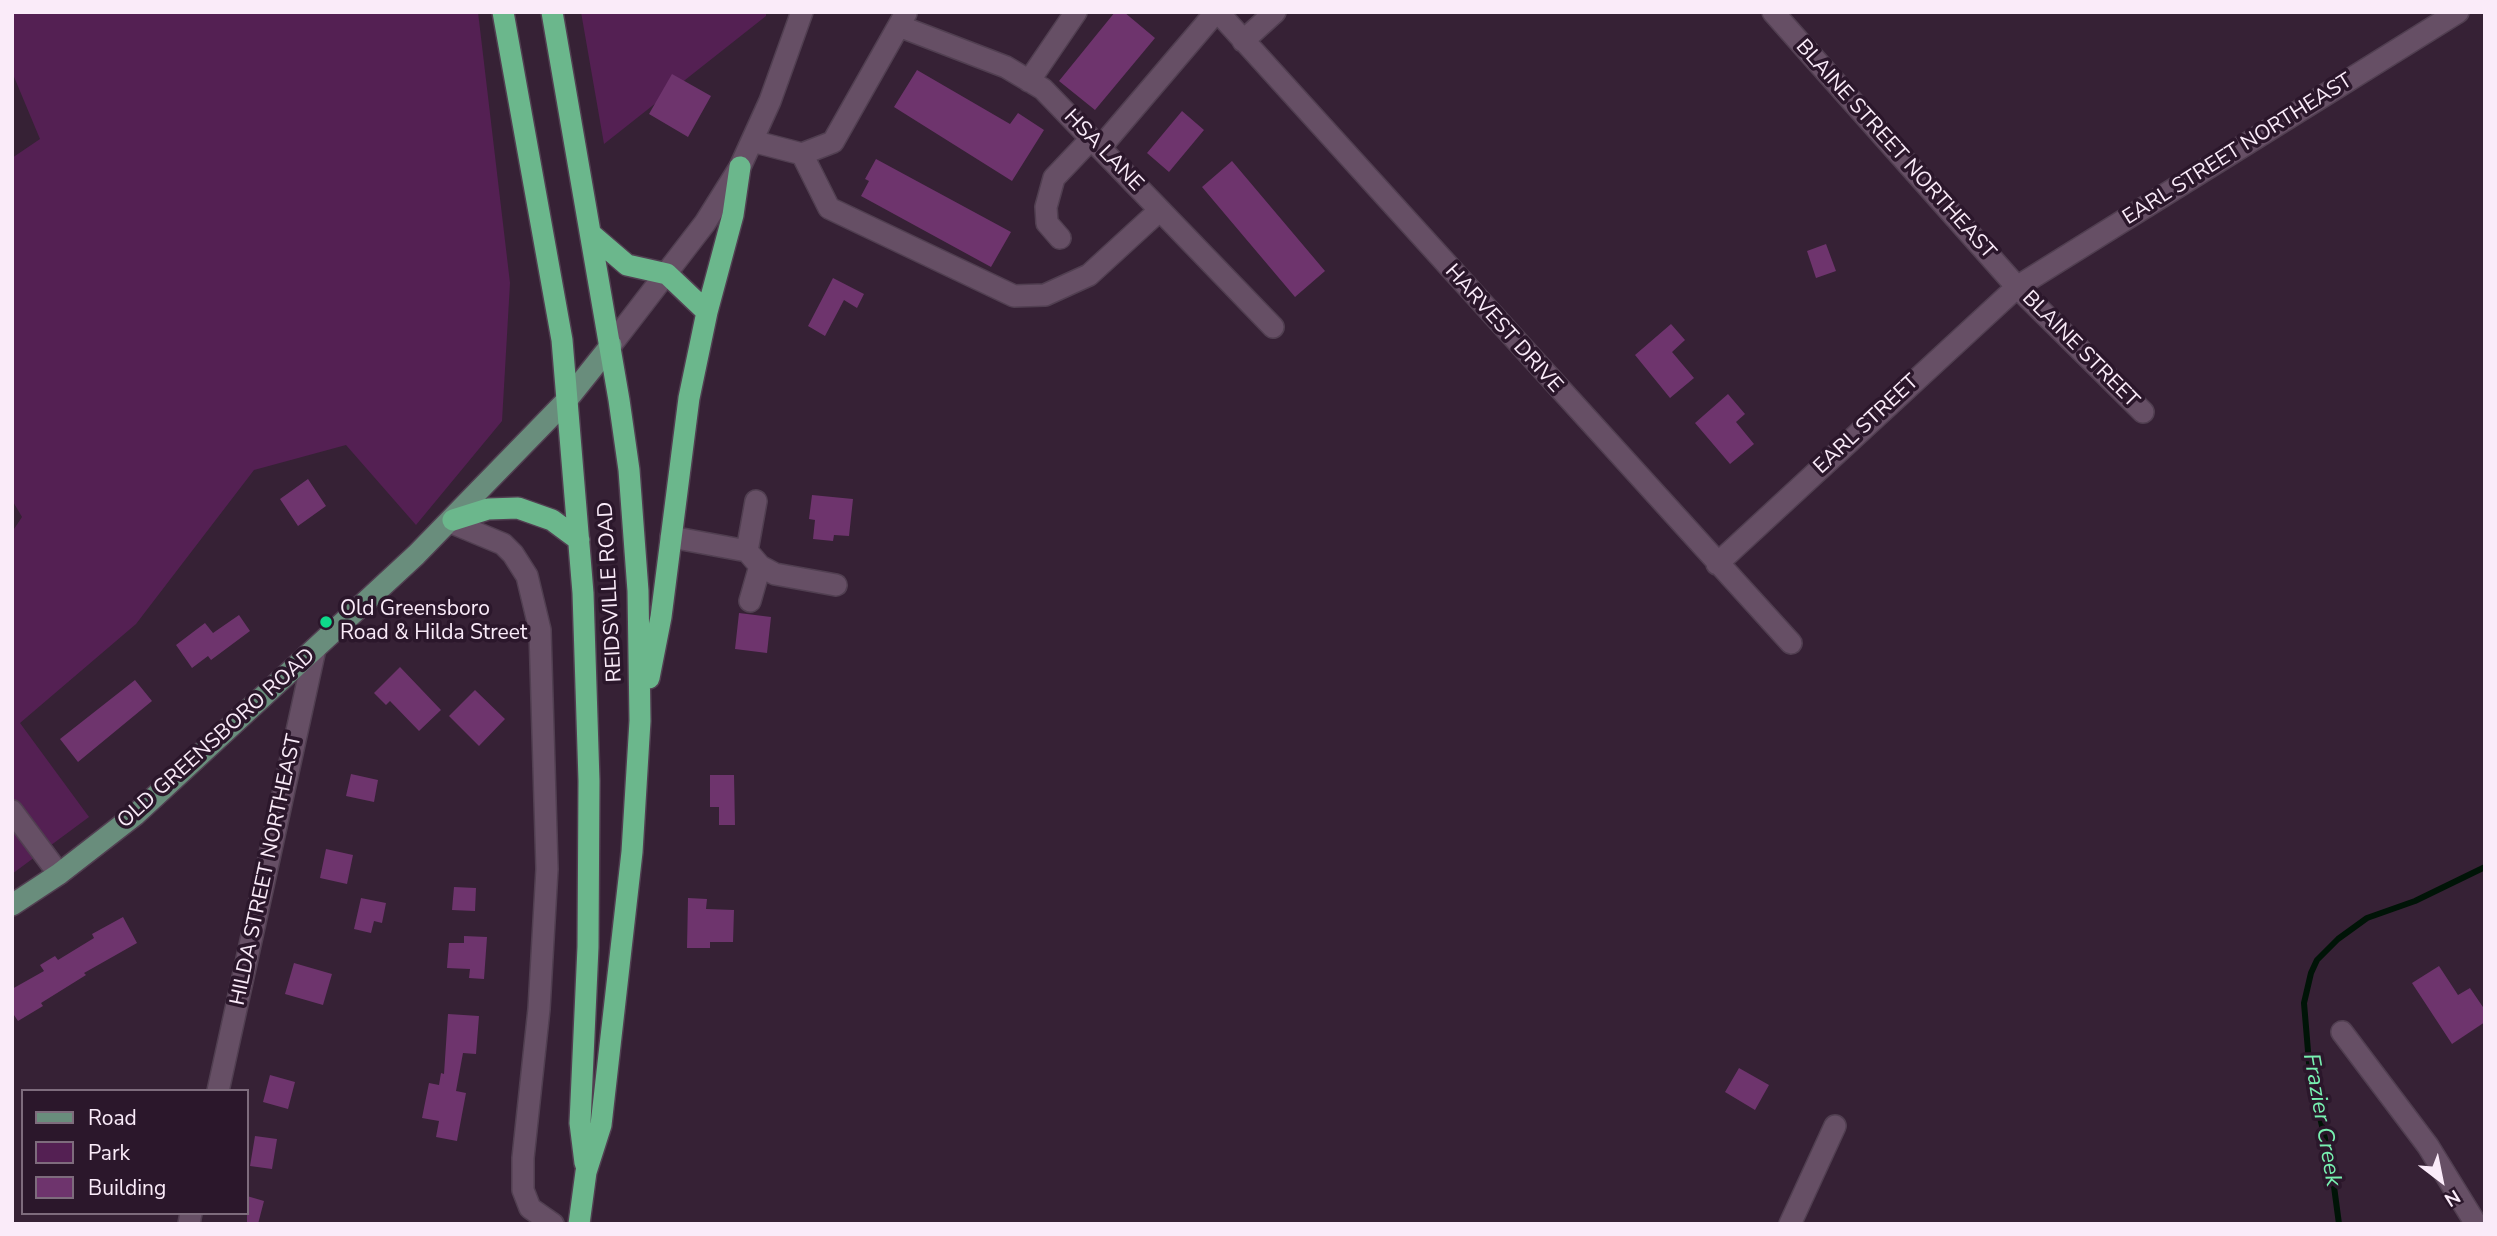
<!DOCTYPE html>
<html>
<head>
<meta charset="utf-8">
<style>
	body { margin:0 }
	#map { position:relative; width:2497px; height:1236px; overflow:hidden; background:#362135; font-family:"Nunito Sans",sans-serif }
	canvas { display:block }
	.frame { position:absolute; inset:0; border:14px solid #faebf9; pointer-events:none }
	.legend { position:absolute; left:21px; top:1089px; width:228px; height:126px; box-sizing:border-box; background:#2b172b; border:2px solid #7e6c7d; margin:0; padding:9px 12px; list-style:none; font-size:21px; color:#faebf9 }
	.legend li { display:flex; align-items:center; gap:14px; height:35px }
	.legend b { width:35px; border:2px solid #7e6c7d }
	.north { position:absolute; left:2406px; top:1145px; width:70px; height:70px; -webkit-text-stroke:5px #2b172b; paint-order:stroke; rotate:148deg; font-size:19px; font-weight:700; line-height:28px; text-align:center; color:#faebf9 }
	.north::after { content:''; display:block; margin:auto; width:24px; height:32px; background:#faebf9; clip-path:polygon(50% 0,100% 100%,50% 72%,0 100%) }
</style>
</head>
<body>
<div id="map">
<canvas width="2497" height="1236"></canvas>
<div class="frame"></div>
<ul class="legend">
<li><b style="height:9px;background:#698d7c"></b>Road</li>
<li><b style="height:19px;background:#542053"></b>Park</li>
<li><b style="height:19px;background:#6e346d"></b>Building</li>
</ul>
<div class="north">N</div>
</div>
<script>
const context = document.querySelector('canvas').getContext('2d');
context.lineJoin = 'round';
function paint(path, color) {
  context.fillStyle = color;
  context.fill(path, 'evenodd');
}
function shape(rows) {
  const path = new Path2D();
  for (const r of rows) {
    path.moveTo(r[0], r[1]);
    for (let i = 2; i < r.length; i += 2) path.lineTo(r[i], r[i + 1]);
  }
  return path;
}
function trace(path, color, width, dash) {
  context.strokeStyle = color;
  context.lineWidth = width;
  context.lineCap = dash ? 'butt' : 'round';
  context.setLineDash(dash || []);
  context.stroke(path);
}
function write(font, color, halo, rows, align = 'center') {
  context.font = font + ' "Nunito Sans",sans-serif';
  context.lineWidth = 7;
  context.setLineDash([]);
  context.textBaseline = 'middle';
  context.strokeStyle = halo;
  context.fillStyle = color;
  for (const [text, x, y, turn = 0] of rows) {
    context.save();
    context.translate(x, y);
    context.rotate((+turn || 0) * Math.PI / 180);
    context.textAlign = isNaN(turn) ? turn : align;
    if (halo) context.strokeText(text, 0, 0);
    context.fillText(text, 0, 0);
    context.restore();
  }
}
const green = shape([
	[12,12,478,12,510,283,502,421,416,525,346,445,254,470,136,624,20,723,89,817,12,874,12,532,22,517,12,500,12,158,40,139,12,72],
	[581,12,766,12,766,16,604,144]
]);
const stream = shape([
	[2339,1224,2331,1164,2310,1075,2304,1003,2311,973,2317,960,2338,939,2367,918,2415,901,2485,867]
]);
const building = shape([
	[1115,12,1124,12,1155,38,1095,110,1059,81],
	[917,70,1010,124,1018,113,1044,130,1012,181,894,107],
	[672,74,711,96,688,137,649,114],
	[1182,111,1204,130,1169,172,1147,153],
	[876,159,1011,232,991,267,861,196,869,181,865,179],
	[1232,161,1325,271,1295,297,1202,187],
	[1826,244,1836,271,1816,278,1807,251],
	[833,278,864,294,857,308,844,300,825,336,808,326],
	[1671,324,1685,340,1672,352,1694,378,1670,398,1635,355],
	[1728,394,1745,414,1736,422,1754,444,1730,464,1695,423],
	[308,479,326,506,298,526,280,499],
	[812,495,853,499,849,536,834,535,833,541,813,539,815,520,809,519],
	[739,613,771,617,767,653,735,649],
	[239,615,250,631,211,660,208,656,192,668,176,645,205,623,213,633],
	[400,667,441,710,419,731,390,701,386,705,374,693],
	[135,680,152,701,78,762,60,739],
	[475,690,505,719,479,746,449,716],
	[351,774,378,780,374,802,346,796],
	[710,775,734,775,735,825,719,825,719,807,710,807],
	[326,849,353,855,347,884,320,878],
	[454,887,476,888,475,911,452,910],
	[361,898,386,903,382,923,374,921,371,933,354,929],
	[688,898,707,899,706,909,734,910,733,942,710,942,710,948,687,948],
	[123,917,137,943,84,973,86,975,41,1003,43,1006,18,1021,12,1012,12,989,44,971,40,965,55,956,58,960,94,938,92,934],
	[464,936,487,937,484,979,469,978,470,969,447,968,449,943,464,943],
	[294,963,332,974,323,1005,285,994],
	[2439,966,2458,995,2470,988,2485,1010,2485,1022,2452,1044,2412,983],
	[448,1014,479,1016,476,1054,463,1053,456,1091,466,1093,457,1141,436,1137,439,1121,422,1118,429,1083,439,1085,441,1073,444,1074],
	[1739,1068,1769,1085,1755,1110,1725,1092],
	[270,1075,295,1082,288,1109,263,1102],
	[255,1136,277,1139,272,1169,250,1166],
	[247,1196,264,1201,258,1224,247,1224]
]);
const minor = shape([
	[1218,12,1791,643],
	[1773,12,2017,287,2143,412],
	[899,26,1006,67,1043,89,1273,327],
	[1243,41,1275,12],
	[1029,81,1076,12],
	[752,141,802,154,833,142,906,13],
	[1100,148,1216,12],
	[802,154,829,208,1014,296,1045,295,1089,275,1160,210],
	[1060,238,1047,223,1046,207,1054,178,1091,139],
	[611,345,705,223,740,167,770,101,802,12],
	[450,522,503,544,513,554,527,576,540,630,547,869,539,1009,523,1158,523,1190,530,1208,553,1224],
	[671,537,747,551,760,566,775,574,836,585],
	[747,551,756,501],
	[1717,564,2017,287,2458,12],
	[750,601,760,566],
	[12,811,59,874],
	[2342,1032,2428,1146,2476,1224],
	[218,1091,315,649],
	[189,1224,191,1213],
	[1790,1224,1835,1126]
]);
const major = shape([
	[12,905,59,874,135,815,416,555,567,400,611,345]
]);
const highway = shape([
	[503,12,562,340,583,593,589,781,588,947,580,1123,585,1163],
	[552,12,619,400,629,470,638,591,640,721,632,852,601,1125,586,1172,579,1224],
	[592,235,627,265,667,274,707,312],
	[453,520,488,509,518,508,552,520,579,540],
	[649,678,661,617,689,398,707,312,733,215,740,167]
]);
const markers = [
	[326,622,7,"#0ed98a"]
];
const streetNames = [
	["BLAINE STREET NORTHEAST",1895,150,48],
	["EARL STREET NORTHEAST",2238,150,-32],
	["HSA LANE",1103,151,46],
	["HARVEST DRIVE",1503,329,48],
	["BLAINE STREET",2080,350,45],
	["EARL STREET",1867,425,-43],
	["REIDSVILLE ROAD",611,592,-93],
	["OLD GREENSBORO ROAD",217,739,-42],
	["HILDA STREET NORTHEAST",267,870,-78]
];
const poiNames = [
	["Old Greensboro",340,610],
	["Road & Hilda Street",340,634]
];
const waterNames = [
	["Frazier Creek",2321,1120,80]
];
paint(green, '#542053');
trace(stream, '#001407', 6);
paint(building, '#6e346d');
trace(minor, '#513f51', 24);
trace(major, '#513f51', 24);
trace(highway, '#513f51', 24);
trace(minor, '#664f65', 21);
trace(major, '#698d7c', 21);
trace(highway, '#6bb78c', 21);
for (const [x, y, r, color] of markers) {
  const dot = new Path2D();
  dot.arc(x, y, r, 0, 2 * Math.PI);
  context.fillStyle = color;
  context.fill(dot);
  trace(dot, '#2b172b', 2.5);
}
write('21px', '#faebf9', '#2b172b', streetNames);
write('21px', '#faebf9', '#2b172b', poiNames, 'left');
write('italic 23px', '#78f1b1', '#2b172b', waterNames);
</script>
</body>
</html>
